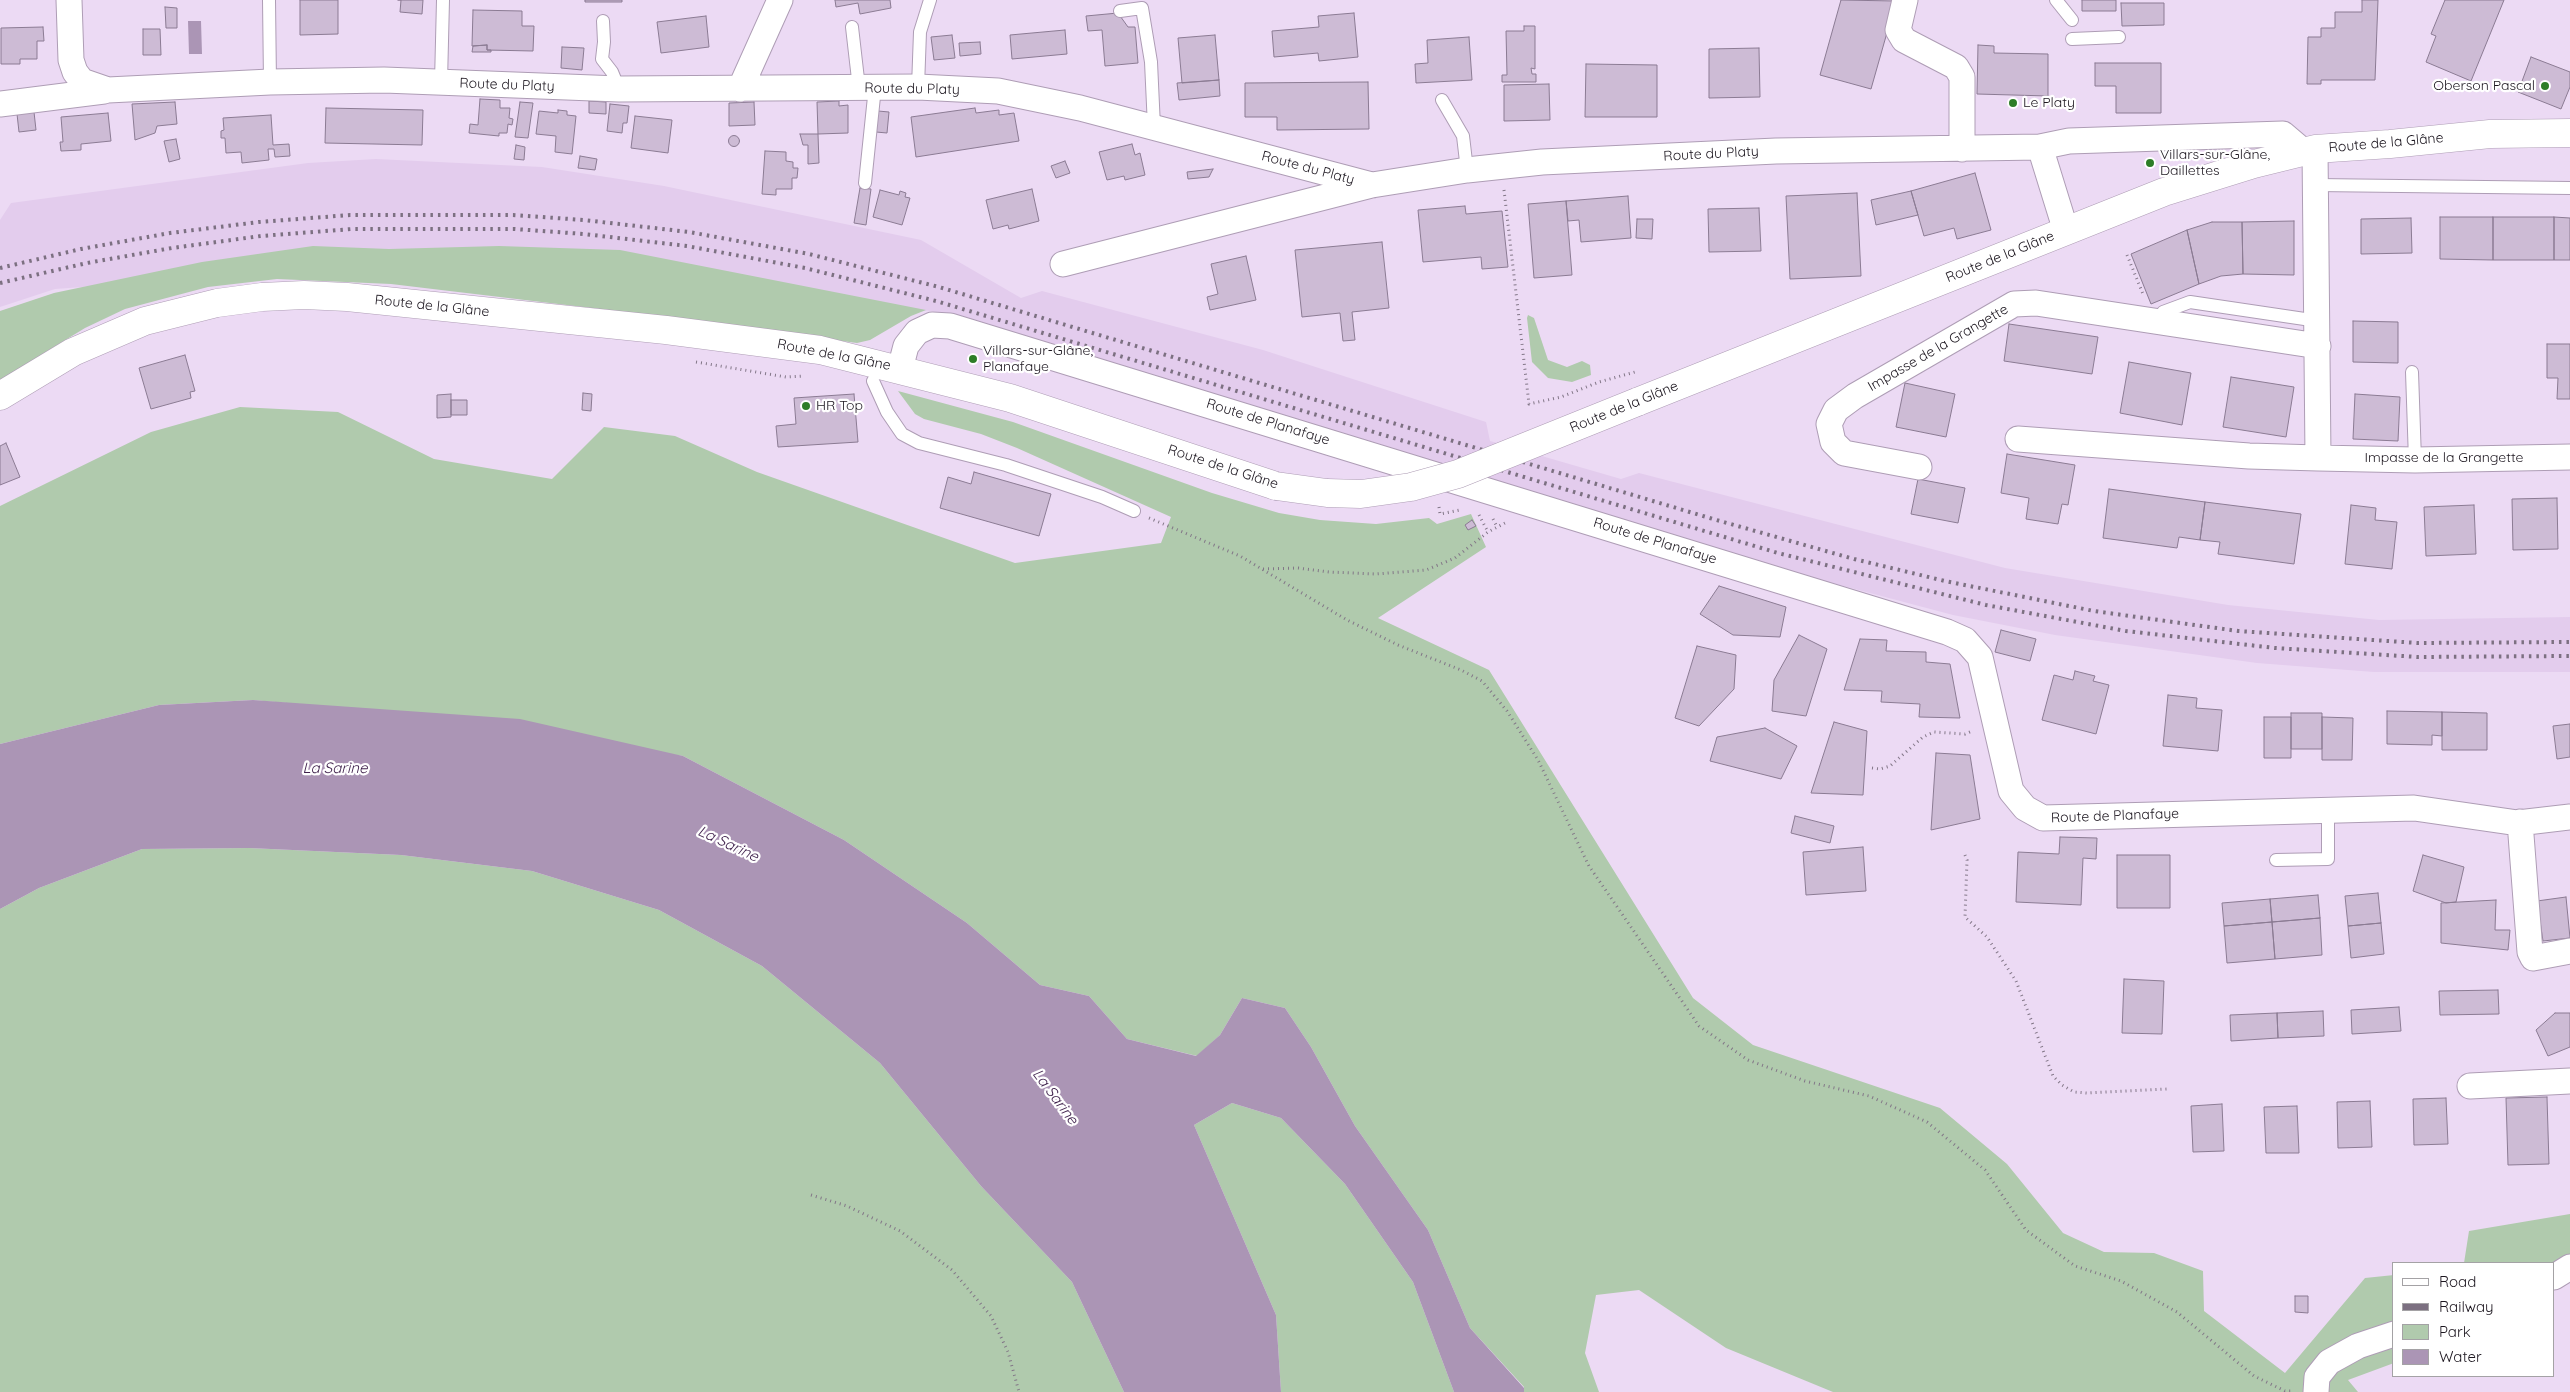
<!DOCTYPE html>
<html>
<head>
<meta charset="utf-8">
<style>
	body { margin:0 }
	#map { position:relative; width:2570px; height:1392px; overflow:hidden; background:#ecdaf4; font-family:Quicksand,sans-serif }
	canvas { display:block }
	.legend { position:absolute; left:2392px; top:1262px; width:162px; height:115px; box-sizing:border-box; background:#fff; border:1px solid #a4a2a5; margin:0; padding:6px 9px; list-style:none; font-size:15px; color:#1c161f }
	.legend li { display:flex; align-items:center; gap:10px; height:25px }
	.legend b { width:25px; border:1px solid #a4a2a5 }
</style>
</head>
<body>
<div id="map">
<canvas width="2570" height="1392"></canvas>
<ul class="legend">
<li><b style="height:6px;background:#fff"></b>Road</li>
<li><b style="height:6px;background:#7c7081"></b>Railway</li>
<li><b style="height:14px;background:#b0caad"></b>Park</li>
<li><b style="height:14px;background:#ab95b5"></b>Water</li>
</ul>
</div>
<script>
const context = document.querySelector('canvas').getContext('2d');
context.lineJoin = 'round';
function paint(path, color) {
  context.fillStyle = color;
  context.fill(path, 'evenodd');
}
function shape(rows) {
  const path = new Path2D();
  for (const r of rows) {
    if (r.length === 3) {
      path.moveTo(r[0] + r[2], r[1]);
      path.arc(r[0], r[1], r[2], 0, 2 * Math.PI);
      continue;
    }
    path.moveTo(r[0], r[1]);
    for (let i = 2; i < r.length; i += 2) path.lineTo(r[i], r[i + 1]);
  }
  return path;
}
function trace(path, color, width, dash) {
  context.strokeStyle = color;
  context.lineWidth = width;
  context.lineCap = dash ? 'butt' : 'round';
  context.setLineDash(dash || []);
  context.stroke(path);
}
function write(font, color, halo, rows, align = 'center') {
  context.font = font + ' Quicksand,sans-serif';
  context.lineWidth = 4.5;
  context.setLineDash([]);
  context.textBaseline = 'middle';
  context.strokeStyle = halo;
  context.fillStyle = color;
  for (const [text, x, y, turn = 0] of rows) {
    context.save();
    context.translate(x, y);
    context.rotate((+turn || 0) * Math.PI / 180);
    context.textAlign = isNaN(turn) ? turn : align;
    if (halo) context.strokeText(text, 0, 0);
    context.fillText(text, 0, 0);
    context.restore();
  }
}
const built = shape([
	[376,159,542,167,664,186,921,240,1021,298,1042,291,1263,350,1486,422,1490,441,1621,479,1639,473,2005,568,2228,605,2379,620,2570,617,2570,672,2374,672,2257,663,2055,635,1953,615,1768,566,932,311,349,268,55,289,0,307,0,220,11,203,308,163]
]);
const green = shape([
	[313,246,389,249,499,246,620,250,926,310,911,316,870,340,857,343,617,311,391,284,277,279,208,287,125,309,85,328,0,380,0,311,54,293,202,262],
	[1528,315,1534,318,1548,360,1567,367,1582,361,1590,365,1591,375,1572,382,1548,378,1532,362,1527,318],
	[898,391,1013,422,1212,493,1279,513,1320,520,1376,524,1429,518,1437,524,1471,514,1486,547,1378,618,1489,670,1693,998,1753,1045,1940,1108,2007,1164,2063,1233,2104,1252,2154,1253,2203,1271,2204,1311,2285,1373,2365,1278,2394,1275,2394,1363,2348,1380,2358,1392,1833,1392,1726,1348,1639,1290,1596,1295,1585,1353,1599,1392,1524,1392,1524,1387,1470,1328,1428,1230,1355,1126,1311,1047,1285,1008,1242,998,1220,1035,1197,1056,1127,1039,1089,996,1040,985,967,923,844,840,683,756,365,710,253,700,159,705,0,744,0,506,151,432,240,407,338,412,434,459,552,479,604,427,675,436,757,472,1015,563,1161,543,1171,517,1017,448,981,434,924,419,915,414],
	[249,848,401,855,532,871,659,910,762,966,880,1063,981,1186,1072,1282,1124,1392,0,1392,0,909,39,888,142,849],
	[1232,1103,1281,1118,1345,1184,1413,1282,1454,1392,1281,1392,1276,1315,1194,1125],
	[2570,1214,2570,1259,2554,1263,2464,1263,2469,1231]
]);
const water = shape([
	[188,21,201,21,202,54,189,54],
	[253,700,520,719,683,756,844,840,967,923,1040,985,1089,996,1127,1039,1196,1056,1220,1035,1242,998,1285,1008,1311,1047,1355,1126,1428,1230,1470,1328,1524,1388,1524,1392,1454,1392,1413,1282,1345,1184,1281,1118,1232,1103,1194,1125,1276,1315,1281,1392,1124,1392,1072,1282,981,1186,880,1063,762,966,659,910,532,871,401,855,249,848,142,849,39,888,0,909,0,744,159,705]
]);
const building = shape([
	[300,0,338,0,338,34,300,35,300,0],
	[398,0,423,0,422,14,400,12,401,0,398,0],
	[585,0,622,0,622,2,585,2,585,0],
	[835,0,890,0,891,8,860,14,858,3,836,7,835,0],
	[1841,0,1896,1,1871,89,1820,75,1841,0],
	[2082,0,2116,0,2116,11,2082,11,2082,0],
	[2362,0,2378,0,2375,80,2321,80,2321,84,2307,84,2308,37,2321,37,2321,28,2335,28,2335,12,2362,12,2362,0],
	[2445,0,2504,0,2471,81,2426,62,2436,36,2431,34,2445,0],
	[2121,3,2164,3,2164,25,2122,26,2121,3],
	[165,7,177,8,177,28,166,28,165,7],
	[473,10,522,11,522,26,534,26,533,51,487,50,487,45,472,46,473,10],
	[1118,13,1128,27,1135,27,1138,63,1105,66,1102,30,1088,31,1086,16,1118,13],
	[1354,13,1358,57,1319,61,1318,53,1274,57,1272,31,1319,27,1318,16,1354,13],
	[706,16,709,47,661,53,657,22,706,16],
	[1524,26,1535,26,1535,69,1531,68,1532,74,1536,74,1536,82,1502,82,1502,75,1507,75,1506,31,1524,31,1524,26],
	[43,27,44,41,37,41,37,59,20,59,20,64,1,64,1,28,43,27],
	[143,29,160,29,161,55,143,55,143,29],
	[1065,30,1067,54,1012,59,1010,35,1065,30],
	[952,35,955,58,934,60,931,37,952,35],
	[1215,35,1219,80,1182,83,1178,38,1215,35],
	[1469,37,1472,80,1416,83,1415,64,1428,63,1427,40,1469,37],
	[980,42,981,54,960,56,959,43,980,42],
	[487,45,487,50,491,50,491,52,472,52,473,46,487,45],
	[1978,45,1994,46,1994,53,2048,54,2048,96,1977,94,1978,45],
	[562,47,584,48,582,70,561,68,562,47],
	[1759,48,1760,97,1709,98,1709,49,1759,48],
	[2531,57,2570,72,2570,87,2561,109,2518,92,2531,57],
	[2095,63,2161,63,2161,113,2116,113,2116,86,2095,86,2095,63],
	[1586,64,1657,65,1657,117,1585,117,1586,64],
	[1219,80,1220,96,1179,100,1177,83,1219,80],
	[1368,82,1369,129,1277,130,1277,117,1245,117,1245,83,1368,82],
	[1549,84,1550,120,1504,121,1504,85,1549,84],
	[480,99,500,100,500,108,510,108,509,118,513,119,512,125,508,124,507,133,499,133,499,136,469,133,470,124,478,125,480,99],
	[589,101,606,102,606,114,589,113,589,101],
	[839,101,839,106,848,105,848,133,818,134,817,102,839,101],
	[175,102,177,124,157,126,155,133,135,140,132,104,175,102],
	[520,102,533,103,528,138,515,137,520,102],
	[754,102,755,125,729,126,729,103,754,102],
	[610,104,629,106,627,123,623,123,622,133,607,131,610,104],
	[326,108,423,110,422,145,325,143,326,108],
	[975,108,976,113,999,110,999,115,1014,113,1019,141,916,157,911,117,975,108],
	[558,110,567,111,567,115,576,116,572,154,555,152,556,136,536,134,539,111,558,113,558,110],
	[878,111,889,112,887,133,876,132,878,111],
	[34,112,36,130,19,132,17,114,34,112],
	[108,113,111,141,81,144,81,150,61,151,60,142,63,142,61,117,108,113],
	[271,115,273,145,289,144,290,156,275,157,274,149,268,149,269,160,242,163,241,152,226,153,225,138,221,138,221,131,224,130,223,118,271,115],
	[635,116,672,120,668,153,631,148,635,116],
	[800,134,818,134,819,163,808,164,808,145,803,145,800,134],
	[734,141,5.5],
	[176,139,180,159,169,162,164,141,176,139],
	[1132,144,1135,155,1140,153,1145,175,1125,180,1124,176,1107,180,1099,152,1132,144],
	[516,145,525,147,524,160,514,159,516,145],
	[765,151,786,152,786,161,793,162,793,168,798,168,797,178,792,178,792,189,776,189,776,195,762,194,765,151],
	[580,156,597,159,595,170,578,168,580,156],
	[1065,161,1070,173,1056,178,1051,166,1065,161],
	[1213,169,1209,177,1188,179,1187,172,1213,169],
	[1975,173,1991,230,1957,239,1954,228,1924,236,1911,191,1975,173],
	[860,188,871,189,866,225,854,223,860,188],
	[1032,189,1039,221,1009,229,1008,225,993,229,986,200,1032,189],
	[880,190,899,195,900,191,906,193,905,197,910,198,902,225,873,217,880,190],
	[1911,191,1918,215,1876,225,1871,200,1911,191],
	[1857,193,1861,276,1790,279,1786,196,1857,193],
	[1628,196,1631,238,1581,242,1579,220,1568,221,1566,201,1628,196],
	[1566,201,1572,275,1534,278,1528,204,1566,201],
	[1465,206,1466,214,1502,211,1508,267,1482,269,1481,257,1423,262,1418,210,1465,206],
	[1759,208,1761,251,1709,252,1708,209,1759,208],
	[2440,217,2493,217,2493,260,2440,259,2440,217],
	[2493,217,2554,217,2554,260,2493,260,2493,217],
	[2554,217,2570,218,2570,260,2554,260,2554,217],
	[2411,218,2412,253,2361,254,2361,219,2411,218],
	[1637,219,1653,219,1652,239,1636,238,1637,219],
	[2294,221,2294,275,2243,274,2242,222,2294,221],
	[2212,222,2242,222,2243,274,2221,276,2199,284,2187,230,2212,222],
	[2187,230,2199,284,2151,304,2131,254,2187,230],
	[1382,242,1389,308,1352,312,1355,340,1343,341,1340,313,1302,317,1295,250,1382,242],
	[1246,256,1256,300,1210,310,1207,297,1218,294,1211,264,1246,256],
	[2353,321,2398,322,2398,363,2353,362,2353,321],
	[2009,324,2098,337,2092,374,2004,361,2009,324],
	[2547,344,2570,344,2570,399,2557,399,2558,378,2547,378,2547,344],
	[185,355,195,391,190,392,191,398,151,409,139,368,185,355],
	[2129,362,2191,373,2182,425,2120,413,2129,362],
	[2231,377,2294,387,2286,437,2223,427,2231,377],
	[1905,383,1955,394,1946,437,1896,427,1905,383],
	[583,393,592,394,591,411,582,410,583,393],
	[451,394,451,417,437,418,437,395,451,394],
	[854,394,858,442,778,447,776,426,796,424,794,398,854,394],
	[2355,394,2400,397,2398,441,2353,439,2355,394],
	[451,400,467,400,467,415,451,415,451,400],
	[6,443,20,477,0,485,0,446,6,443],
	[2007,454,2075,465,2068,505,2062,504,2058,524,2026,519,2029,498,2001,493,2007,454],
	[974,472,1051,494,1039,536,940,508,948,477,971,484,974,472],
	[1918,479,1965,488,1958,523,1911,514,1918,479],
	[2109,489,2205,502,2200,540,2179,537,2177,548,2103,538,2109,489],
	[2557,498,2558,549,2513,550,2512,499,2557,498],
	[2205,502,2301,514,2294,564,2218,554,2220,542,2200,540,2205,502],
	[2351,505,2376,508,2375,520,2397,522,2392,569,2345,564,2351,505],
	[2474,505,2476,554,2426,556,2424,507,2474,505],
	[1472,520,1476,526,1468,530,1465,525,1472,520],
	[1719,586,1786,607,1780,637,1733,635,1700,614,1719,586],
	[2001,630,2036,639,2030,661,1995,652,2001,630],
	[1799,635,1827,649,1806,716,1772,711,1774,680,1799,635],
	[1860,639,1887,640,1886,651,1926,652,1926,662,1950,664,1960,718,1919,717,1920,704,1881,702,1882,691,1844,690,1860,639],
	[1697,646,1736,655,1734,689,1699,726,1675,718,1697,646],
	[2075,671,2095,676,2093,681,2109,685,2096,734,2042,720,2054,675,2073,680,2075,671],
	[2168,695,2197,698,2196,708,2222,710,2218,751,2163,746,2168,695],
	[2387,711,2442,712,2442,736,2432,735,2432,745,2387,744,2387,711],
	[2442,712,2487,713,2487,750,2442,750,2442,712],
	[2291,713,2322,713,2322,749,2291,749,2291,713],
	[2264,717,2291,717,2291,758,2264,758,2264,717],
	[2322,717,2353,718,2352,760,2322,760,2322,717],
	[1834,722,1867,731,1863,795,1811,793,1834,722],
	[2570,724,2570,757,2557,759,2553,726,2570,724],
	[1765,728,1797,746,1781,779,1710,761,1717,737,1765,728],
	[1936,753,1970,755,1980,819,1931,830,1936,753],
	[1795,816,1834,826,1830,843,1791,833,1795,816],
	[2060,837,2097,838,2096,859,2083,858,2081,905,2016,902,2018,852,2059,854,2060,837],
	[1863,847,1866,891,1806,895,1803,852,1863,847],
	[2117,855,2170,855,2170,908,2117,908,2117,855],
	[2423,855,2464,867,2456,902,2446,903,2413,891,2423,855],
	[2378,893,2381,923,2348,926,2345,896,2378,893],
	[2318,895,2320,918,2272,922,2270,899,2318,895],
	[2566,897,2570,938,2543,941,2537,901,2566,897],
	[2270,899,2272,922,2224,926,2222,903,2270,899],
	[2496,900,2495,930,2510,930,2508,950,2441,943,2441,903,2496,900],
	[2320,918,2322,955,2275,959,2272,922,2320,918],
	[2272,922,2275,959,2227,963,2224,926,2272,922],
	[2381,923,2384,954,2351,958,2348,926,2381,923],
	[2124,979,2164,981,2162,1034,2122,1033,2124,979],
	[2498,990,2499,1014,2440,1015,2439,991,2498,990],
	[2399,1007,2401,1031,2352,1034,2351,1010,2399,1007],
	[2323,1011,2324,1036,2278,1038,2277,1013,2323,1011],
	[2277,1013,2278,1038,2231,1041,2230,1015,2277,1013],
	[2555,1013,2570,1013,2570,1047,2548,1056,2536,1030,2555,1013],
	[2547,1097,2549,1164,2508,1165,2506,1098,2547,1097],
	[2446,1098,2448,1144,2414,1145,2413,1099,2446,1098],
	[2370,1101,2372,1147,2338,1148,2337,1102,2370,1101],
	[2222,1104,2224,1151,2193,1152,2191,1106,2222,1104],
	[2297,1106,2299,1153,2266,1153,2264,1107,2297,1106],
	[2295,1296,2308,1296,2308,1313,2295,1312,2295,1296]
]);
const path = shape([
	[1504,190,1529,404,1561,397,1599,382,1635,372],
	[2127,255,2143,294],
	[696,362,786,377,804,376],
	[1439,507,1440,514,1460,510],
	[1479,515,1488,532],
	[1149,518,1240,556,1347,620,1398,645,1461,670,1482,681,1507,711,1538,760,1589,866,1699,1026,1748,1060,1805,1081,1869,1096,1927,1122,1985,1170,2026,1230,2075,1266,2121,1281,2177,1312,2254,1376,2285,1391,2291,1391],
	[1493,519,1496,525],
	[1263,569,1298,568,1329,572,1376,574,1426,570,1455,558,1488,532,1505,523],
	[1872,768,1880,769,1890,766,1923,737,1934,732,1965,734,1972,731],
	[1965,855,1967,860,1965,917,1987,937,2016,981,2053,1076,2062,1085,2074,1092,2087,1093,2168,1089],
	[811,1195,847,1206,900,1231,952,1270,991,1316,1008,1352,1019,1392]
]);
const service = shape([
	[269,0,270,82],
	[2056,0,2072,20],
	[1120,11,1142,8,1151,62,1154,127],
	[603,21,604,42,602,59,612,72,619,89],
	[852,27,859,88],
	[2072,39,2119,37],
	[441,82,443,0],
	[918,87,920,32,930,0],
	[1442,100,1463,136,1467,170],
	[865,183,875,87],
	[2316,185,2570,188],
	[2163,312,2190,302,2318,321],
	[2412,372,2415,460],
	[873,381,887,412,902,434,919,443,1006,465,1102,497,1134,511],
	[2276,860,2328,859,2328,810]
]);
const minor = shape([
	[69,0,71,60,75,72,82,81,108,90,270,82,384,80,619,89,918,87,998,91,1080,108,1372,185],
	[1905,0,1898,30,1904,40,1956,67,1962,77,1962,149],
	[740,89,780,0],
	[0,104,104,91],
	[2040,147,2069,141,2283,134,2303,151],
	[2315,149,2318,458,2415,460,2570,457],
	[1063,264,1372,185,1467,170,1542,162,1776,151,2040,147,2066,231],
	[900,369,906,346,917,332,932,325,950,326,1947,632,1965,640,1980,657,2011,791,2025,808,2043,818,2414,808,2518,823,2570,817],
	[2018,439,2249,456,2318,458],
	[1919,467,1844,453,1833,442,1829,424,1836,410,1855,396,2014,304,2036,303,2318,346],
	[2520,822,2530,952,2533,958,2570,951],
	[2470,1086,2570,1081],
	[2554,1277,2570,1267],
	[2316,1392,2317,1377,2329,1362,2358,1346,2394,1334]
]);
const primary = shape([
	[0,396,73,352,145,321,217,303,262,297,304,295,347,297,666,330,820,350,1010,398,1276,486],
	[1637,402,2164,192,2254,164,2315,149,2390,144,2490,134,2570,133]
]);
const rail = shape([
	[0,268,81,249,170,233,259,222,350,215,513,215,584,220,689,232,809,254,939,287,1713,519,1854,559,1945,581,2094,611,2238,631,2418,643,2570,642],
	[0,283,87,263,172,248,261,236,352,229,515,229,584,234,687,246,805,268,936,301,1778,553,1986,605,2126,631,2275,648,2418,657,2570,656]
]);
const primaryBridge = shape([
	[1276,486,1327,493,1361,494,1411,487,1458,474,1637,402]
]);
const markers = [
	[2545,86,5,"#2d7d27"],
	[2013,103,5,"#2d7d27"],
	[2150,163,5,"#2d7d27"],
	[973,359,5,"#2d7d27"],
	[806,406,5,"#2d7d27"]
];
const streetNames = [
	["Route du Platy",507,85,2],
	["Route du Platy",912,89,1],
	["Route de la Glâne",2386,143,-5],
	["Route du Platy",1711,154,-3],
	["Route du Platy",1308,168,15],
	["Route de la Glâne",2000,257,-22],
	["Route de la Glâne",432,306,6],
	["Impasse de la Grangette",1938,348,-30],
	["Route de la Glâne",834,355,11],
	["Route de la Glâne",1624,407,-22],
	["Route de Planafaye",1268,422,17],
	["Impasse de la Grangette",2444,458],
	["Route de la Glâne",1223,467,18],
	["Route de Planafaye",1655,541,17],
	["Route de Planafaye",2115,816,-2]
];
const poiNames = [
	["Oberson Pascal",2535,86,"right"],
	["Le Platy",2023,103],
	["Villars-sur-Glâne,",2160,155],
	["Daillettes",2160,171],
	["Villars-sur-Glâne,",983,351],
	["Planafaye",983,367],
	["HR Top",816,406]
];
const waterNames = [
	["La Sarine",335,768],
	["La Sarine",728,844,25],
	["La Sarine",1055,1097,53]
];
paint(built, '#e3cced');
paint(green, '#b0caad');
paint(water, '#ab95b5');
paint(building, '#cdbbd5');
trace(building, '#8b7b93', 1);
trace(service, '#ae9db5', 14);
trace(minor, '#ae9db5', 27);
trace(primary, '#ae9db5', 29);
trace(path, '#827687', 3, [1, 4]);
trace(service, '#fff', 12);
trace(minor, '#fff', 25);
trace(primary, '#fff', 28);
trace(rail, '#7c7081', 4, [2.5, 5]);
trace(primaryBridge, '#ae9db5', 29, []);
trace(primaryBridge, '#fff', 28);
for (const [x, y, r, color] of markers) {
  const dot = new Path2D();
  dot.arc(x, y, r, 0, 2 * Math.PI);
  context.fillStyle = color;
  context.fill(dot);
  trace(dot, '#fff', 2);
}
write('14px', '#1c161f', '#fff', streetNames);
write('14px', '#1c161f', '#fff', poiNames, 'left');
write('italic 15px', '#3d1f4a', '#fff', waterNames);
</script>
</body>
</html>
